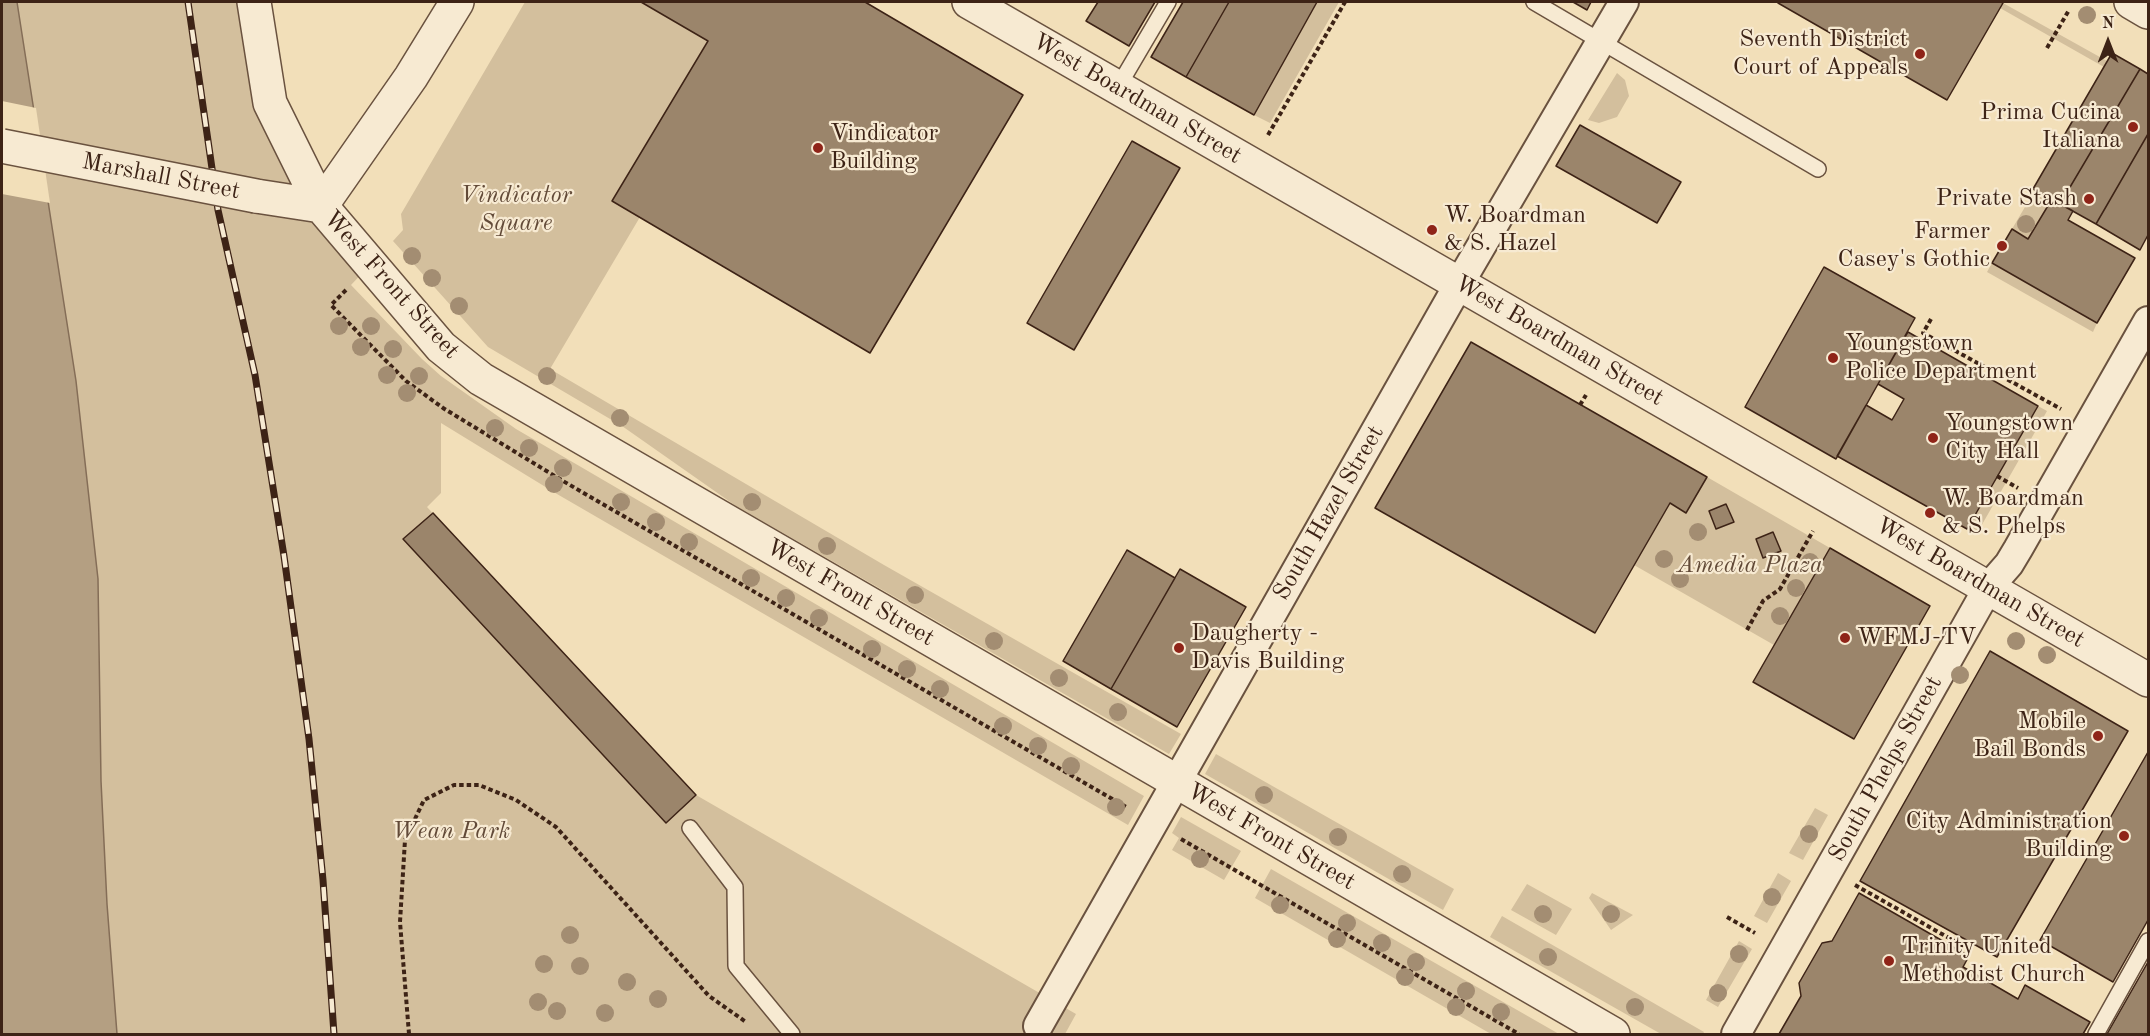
<!DOCTYPE html>
<html>
<head>
<meta charset="utf-8">
<style>
	body { margin:0 }
	#map { position:relative; width:2150px; height:1036px; overflow:hidden; background:#f2dfb9; font-family:"Old Standard TT",serif }
	canvas { display:block }
	.frame { position:absolute; inset:0; border:3px solid #3d2316; pointer-events:none }
	.north { position:absolute; left:2078px; top:12px; width:60px; height:60px; -webkit-text-stroke:4px #f7ead2; paint-order:stroke; rotate:0deg; font-size:16px; font-weight:700; line-height:24px; text-align:center; color:#3d2316 }
	.north::after { content:''; display:block; margin:auto; width:21px; height:27px; background:#3d2316; clip-path:polygon(50% 0,100% 100%,50% 72%,0 100%) }
</style>
</head>
<body>
<div id="map">
<canvas width="2150" height="1036"></canvas>
<div class="frame"></div>
<div class="north">N</div>
</div>
<script>
const context = document.querySelector('canvas').getContext('2d');
context.lineJoin = 'round';
function paint(path, color) {
  context.fillStyle = color;
  context.fill(path, 'evenodd');
}
function shape(rows) {
  const path = new Path2D();
  for (const r of rows) {
    path.moveTo(r[0], r[1]);
    for (let i = 2; i < r.length; i += 2) path.lineTo(r[i], r[i + 1]);
  }
  return path;
}
function trace(path, color, width, dash) {
  context.strokeStyle = color;
  context.lineWidth = width;
  context.lineCap = dash ? 'butt' : 'round';
  context.setLineDash(dash || []);
  context.stroke(path);
}
function write(font, color, halo, rows, align = 'center') {
  context.font = font + ' "Old Standard TT",serif';
  context.lineWidth = 4.5;
  context.setLineDash([]);
  context.textBaseline = 'middle';
  context.strokeStyle = halo;
  context.fillStyle = color;
  for (const [text, x, y, turn = 0] of rows) {
    context.save();
    context.translate(x, y);
    context.rotate((+turn || 0) * Math.PI / 180);
    context.textAlign = isNaN(turn) ? turn : align;
    if (halo) context.strokeText(text, 0, 0);
    context.fillText(text, 0, 0);
    context.restore();
  }
}
const green = shape([
	[17,2,254,2,270,103,370,265,351,285,422,359,441,376,516,429,1144,796,1128,825,557,494,441,423,441,493,427,507,696,795,1076,1014,1065,1034,117,1034,107,904,101,781,98,579,76,381],
	[525,2,641,2,708,41,613,201,640,217,550,369,884,565,1181,734,1169,754,736,506,622,426,488,347,393,241,403,230,401,214],
	[1317,2,1339,2,1270,123,1254,115],
	[2003,3,2107,61,2104,67,2000,8],
	[1617,73,1625,80,1629,96,1617,117,1599,123,1588,120],
	[2035,190,2052,199,2028,239,2012,229],
	[1992,263,2097,323,2093,332,1987,272],
	[2038,406,2047,411,1976,535,1967,529],
	[1707,477,1830,548,1774,645,1634,565,1670,503,1686,513],
	[1216,754,1454,889,1443,910,1205,774],
	[1815,808,1828,815,1803,860,1789,853],
	[1181,817,1241,851,1224,880,1172,850,1179,838,1172,833],
	[1271,869,1559,1034,1491,1034,1255,898],
	[1778,873,1791,881,1767,923,1754,916],
	[1527,884,1572,909,1556,935,1511,910],
	[1592,893,1633,915,1611,930,1589,898],
	[1502,916,1704,1032,1703,1034,1661,1034,1490,937],
	[1739,941,1752,949,1718,1007,1706,1000]
]);
const water = shape([
	[2,2,17,2,76,381,98,579,101,781,107,904,117,1034,2,1034,2,2]
]);
const pier = shape([
	[2,101,36,108,50,203,2,194]
]);
const building = shape([
	[641,2,865,2,1023,95,870,353,612,201,708,41,641,2],
	[1098,2,1155,2,1129,46,1086,21,1098,2],
	[1183,2,1229,2,1186,77,1151,57,1183,2],
	[1229,2,1317,2,1254,115,1186,77,1229,2],
	[1573,2,1591,2,1587,10,1573,2],
	[1779,2,2001,2,2003,3,1947,100,1778,3,1779,2],
	[2112,53,2140,69,2060,204,2033,189,2112,53],
	[2140,69,2148,74,2148,134,2096,224,2060,204,2140,69],
	[1580,125,1681,182,1657,223,1556,166,1580,125],
	[2148,134,2148,235,2140,250,2096,224,2148,134],
	[1132,141,1180,168,1074,350,1027,323,1132,141],
	[2052,199,2073,211,2068,220,2135,258,2097,323,1992,263,2012,229,2028,239,2052,199],
	[1824,267,1915,318,1836,459,1745,407,1824,267],
	[1908,332,2038,406,1967,529,1837,456,1866,405,1892,420,1904,399,1878,384,1908,332],
	[1471,342,1707,477,1686,513,1670,503,1595,633,1375,508,1471,342],
	[1726,504,1734,522,1716,529,1709,511,1726,504],
	[433,513,696,795,666,823,403,539,433,513],
	[1773,532,1781,551,1763,558,1756,539,1773,532],
	[1830,548,1930,606,1854,739,1753,682,1830,548],
	[1127,550,1175,578,1111,689,1063,661,1127,550],
	[1180,569,1246,607,1177,727,1111,689,1180,569],
	[1990,651,2128,731,1997,957,1860,881,1990,651],
	[2148,752,2148,920,2113,982,2040,940,2148,752],
	[1859,893,1969,956,1963,967,2018,999,2025,985,2090,1022,2083,1034,1779,1034,1801,996,1799,983,1822,943,1832,941,1859,893],
	[2148,962,2148,1034,2107,1034,2148,962]
]);
const path = shape([
	[2047,48,2069,10],
	[1268,135,1345,2],
	[346,290,331,305,406,381,443,408,563,481,1126,807],
	[1931,319,1923,333,2061,409],
	[1580,405,1586,395],
	[1997,476,2018,488],
	[1747,630,1763,601,1780,589,1813,531],
	[1181,839,1519,1034],
	[1855,885,1972,951],
	[1727,917,1755,933],
	[409,1034,400,922,405,840,424,800,454,785,479,785,516,800,556,827,709,996,746,1022]
]);
const service = shape([
	[1534,2,1818,169],
	[1118,87,1168,2],
	[690,828,735,887,736,966,792,1034],
	[2096,1034,2148,941]
]);
const minor = shape([
	[1038,1026,1459,284,1624,2],
	[1736,1034,1988,588,2009,564,2018,549,2148,321]
]);
const tertiary = shape([
	[254,2,270,103,321,206,441,347,481,379,1613,1034],
	[969,2,2148,680],
	[2131,2,2148,12],
	[256,196,321,206],
	[321,206,411,77,457,2]
]);
const rail = shape([
	[188,2,218,210,255,375,284,556,309,739,323,880,334,1034]
]);
const tertiaryBridge = shape([
	[2,146,256,196]
]);
const trees = [
	[2087,15],
	[2026,224],
	[412,256],
	[432,278],
	[459,306],
	[339,326],
	[371,326],
	[361,347],
	[393,349],
	[387,375],
	[419,376],
	[547,376],
	[407,393],
	[620,418],
	[495,428],
	[529,448],
	[563,468],
	[554,484],
	[621,502],
	[752,502],
	[656,522],
	[1698,532],
	[689,542],
	[827,546],
	[1664,559],
	[1810,562],
	[751,578],
	[1680,579],
	[1796,588],
	[915,595],
	[786,598],
	[1780,616],
	[819,618],
	[994,641],
	[2016,641],
	[872,649],
	[2047,655],
	[907,669],
	[1960,675],
	[1059,678],
	[940,689],
	[1118,712],
	[1003,726],
	[1038,746],
	[1071,766],
	[1264,795],
	[1116,807],
	[1809,834],
	[1338,837],
	[1200,859],
	[1402,874],
	[1772,897],
	[1280,905],
	[1543,914],
	[1611,914],
	[1347,923],
	[570,935],
	[1337,939],
	[1382,943],
	[1739,954],
	[1548,957],
	[1416,962],
	[544,964],
	[580,966],
	[1405,977],
	[627,982],
	[1466,991],
	[1718,993],
	[658,999],
	[538,1002],
	[1456,1007],
	[1635,1007],
	[557,1011],
	[1501,1012],
	[605,1013]
];
const markers = [
	[1920,54,6,"#8f2418"],
	[2133,127,6,"#8f2418"],
	[818,148,6,"#8f2418"],
	[2089,199,6,"#8f2418"],
	[1432,230,6,"#8f2418"],
	[2002,246,6,"#8f2418"],
	[1833,358,6,"#8f2418"],
	[1933,438,6,"#8f2418"],
	[1930,513,6,"#8f2418"],
	[1845,638,6,"#8f2418"],
	[1179,648,6,"#8f2418"],
	[2098,736,6,"#8f2418"],
	[2124,836,6,"#8f2418"],
	[1889,961,6,"#8f2418"]
];
const poiNames = [
	["Seventh District",1908,40,"right"],
	["Court of Appeals",1908,68,"right"],
	["Prima Cucina",2121,113,"right"],
	["Italiana",2121,141,"right"],
	["Vindicator",830,134],
	["Building",830,162],
	["Private Stash",2077,199,"right"],
	["W. Boardman",1444,216],
	["& S. Hazel",1444,244],
	["Farmer",1990,232,"right"],
	["Casey's Gothic",1990,260,"right"],
	["Youngstown",1845,344],
	["Police Department",1845,372],
	["Youngstown",1945,424],
	["City Hall",1945,452],
	["W. Boardman",1942,499],
	["& S. Phelps",1942,527],
	["Daugherty -",1191,634],
	["Davis Building",1191,662],
	["WFMJ-TV",1857,638],
	["Mobile",2086,722,"right"],
	["Bail Bonds",2086,750,"right"],
	["City Administration",2112,822,"right"],
	["Building",2112,850,"right"],
	["Trinity United",1901,947],
	["Methodist Church",1901,975]
];
const streetNames = [
	["West Boardman Street",1137,99,30],
	["Marshall Street",161,177,11],
	["West Front Street",391,285,48],
	["West Boardman Street",1559,341,30],
	["South Hazel Street",1329,513,-60],
	["West Boardman Street",1980,583,30],
	["West Front Street",850,593,30],
	["South Phelps Street",1886,769,-61],
	["West Front Street",1271,837,30]
];
const parkNames = [
	["Vindicator",516,196],
	["Square",516,224],
	["Amedia Plaza",1750,566],
	["Wean Park",451,832]
];
paint(green, '#d3bf9d');
paint(water, '#b49f82');
trace(water, '#846d57', 1.5);
paint(pier, '#f2dfb9');
paint(building, '#9b856b');
trace(building, '#3d2316', 1.5);
trace(service, '#6a523f', 18);
trace(minor, '#6a523f', 32);
trace(tertiary, '#6a523f', 36);
trace(path, '#3d2316', 4, [4.5, 3]);
trace(service, '#f7ead2', 15);
trace(minor, '#f7ead2', 28);
trace(tertiary, '#f7ead2', 33);
trace(rail, '#3d2316', 7);
trace(rail, '#f7ead2', 4.5, [14]);
trace(tertiaryBridge, '#6a523f', 36, []);
trace(tertiaryBridge, '#f7ead2', 33);
context.fillStyle = '#a38d72';
for (const [x, y] of trees) {
  context.beginPath();
  context.arc(x, y, 9, 0, 2 * Math.PI);
  context.fill();
}
for (const [x, y, r, color] of markers) {
  const dot = new Path2D();
  dot.arc(x, y, r, 0, 2 * Math.PI);
  context.fillStyle = color;
  context.fill(dot);
  trace(dot, '#f7ead2', 2);
}
write('24px', '#3d2316', '#f7ead2', poiNames, 'left');
write('24px', '#3d2316', '#f7ead2', streetNames);
write('italic 24px', '#624a38', '#f7ead2', parkNames);
</script>
</body>
</html>
